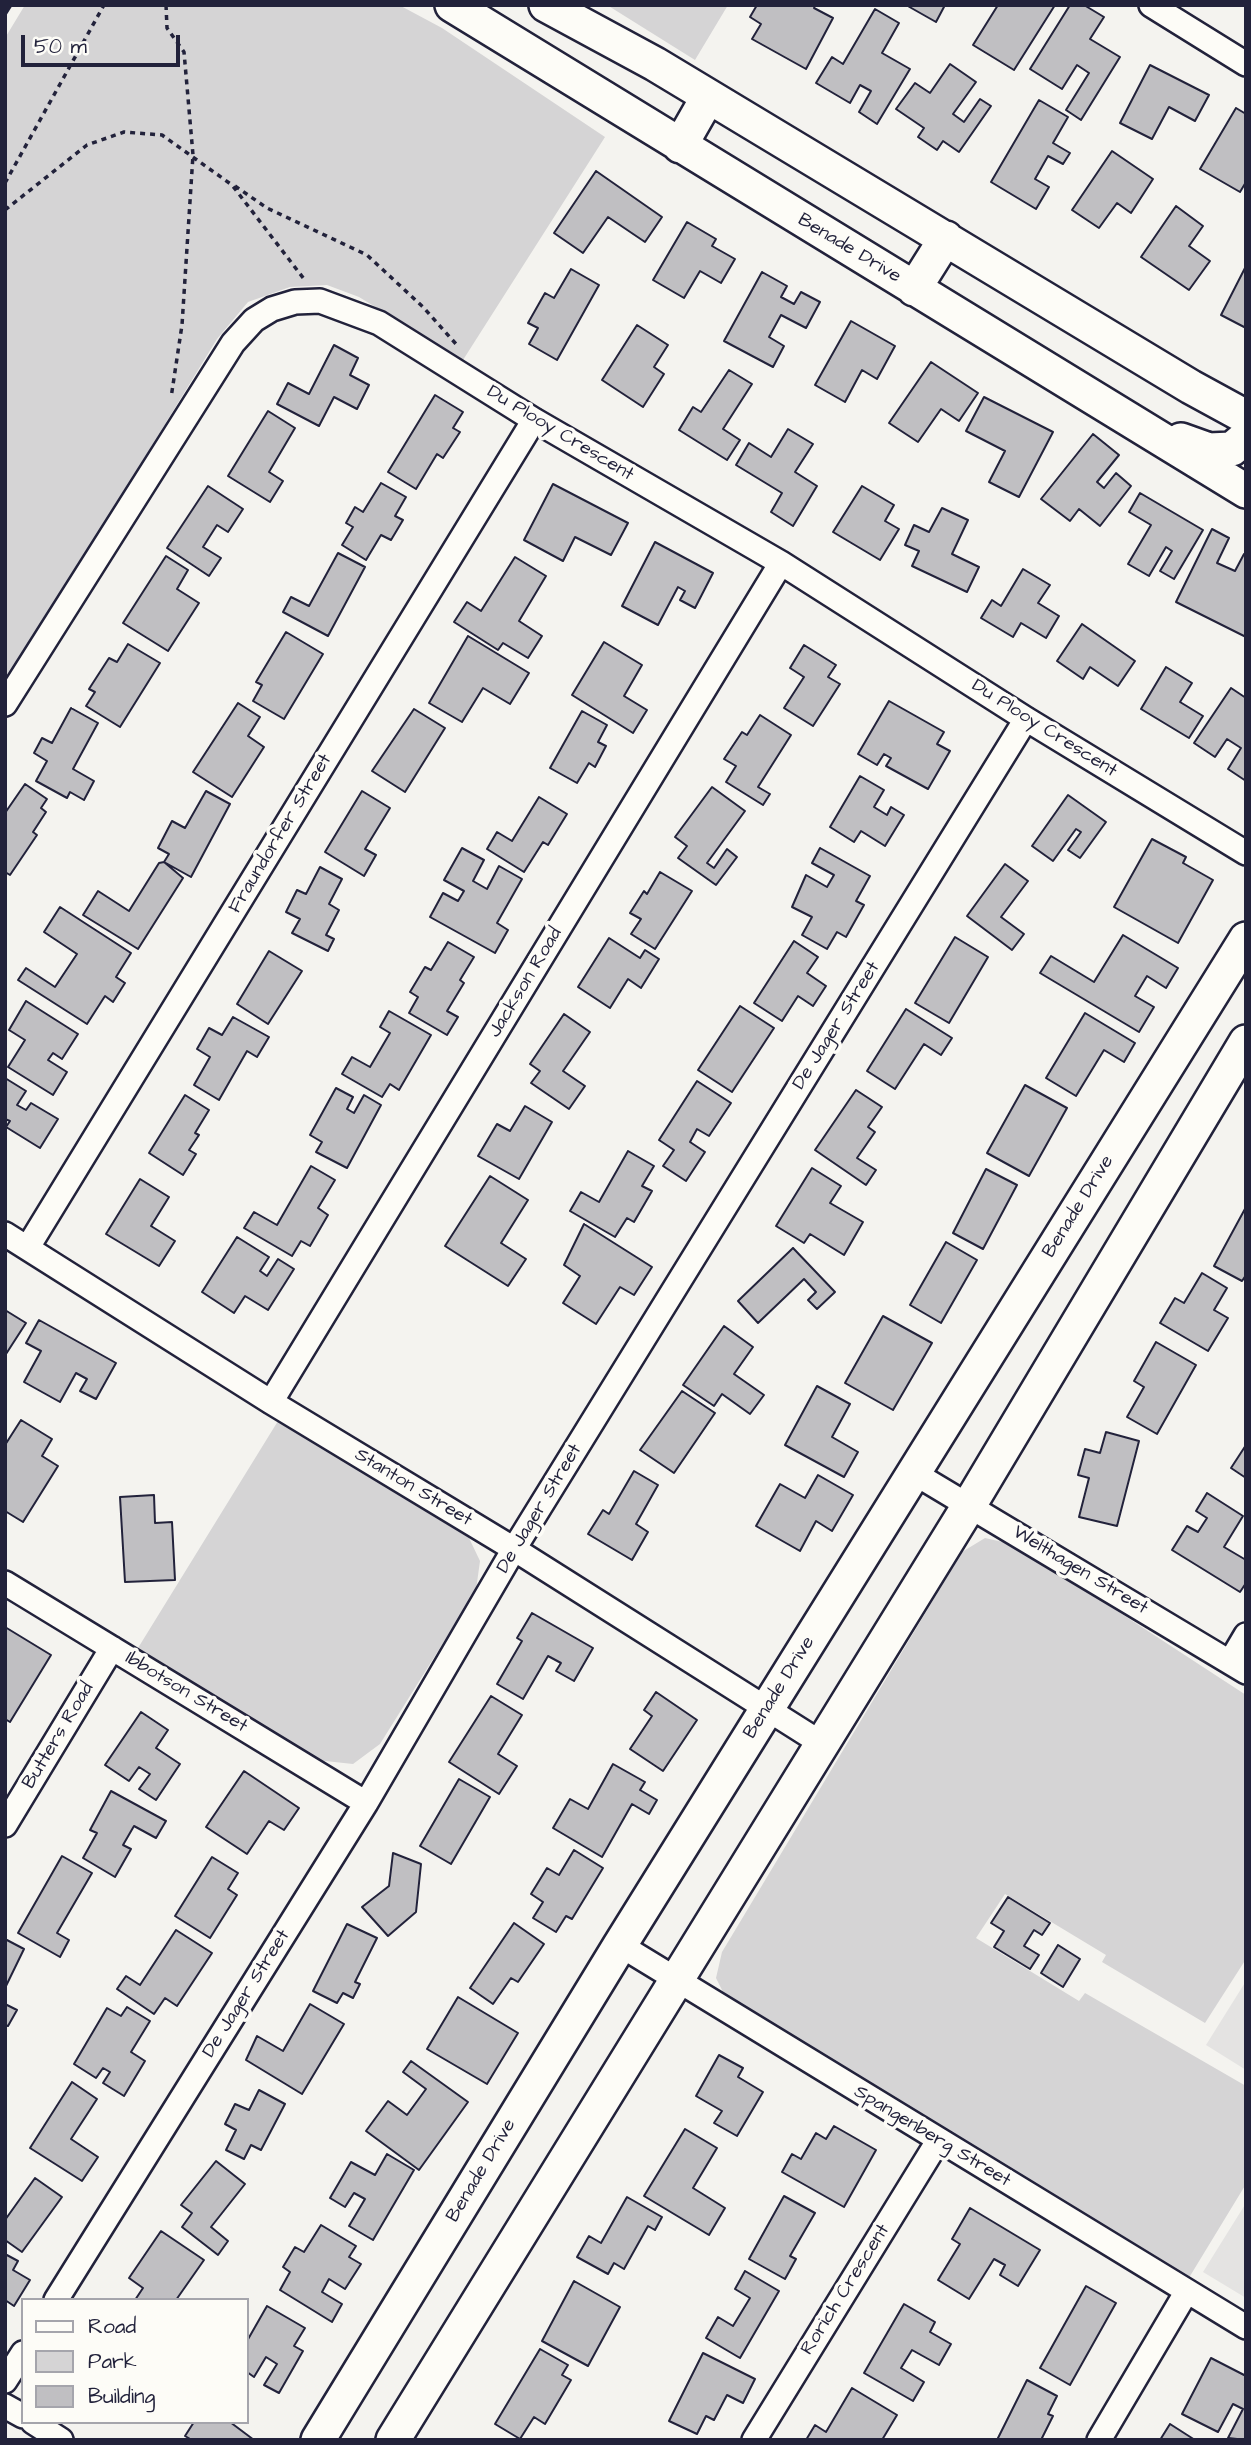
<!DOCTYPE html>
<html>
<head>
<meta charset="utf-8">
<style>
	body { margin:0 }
	#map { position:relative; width:1251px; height:2445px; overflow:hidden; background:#f4f3ef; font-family:"Architects Daughter",sans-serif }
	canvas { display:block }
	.frame { position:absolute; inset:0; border:7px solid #22223b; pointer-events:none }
	.legend { position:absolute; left:21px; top:2298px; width:228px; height:126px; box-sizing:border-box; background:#fdfcf7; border:2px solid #a5a5ac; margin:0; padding:9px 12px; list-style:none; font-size:21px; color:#22223b }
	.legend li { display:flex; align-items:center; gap:14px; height:35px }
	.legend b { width:35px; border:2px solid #a5a5ac }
	.scale { position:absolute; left:21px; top:35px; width:159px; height:32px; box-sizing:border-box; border:4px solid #22223b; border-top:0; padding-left:9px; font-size:21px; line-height:24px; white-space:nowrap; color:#22223b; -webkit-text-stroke:5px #fdfcf7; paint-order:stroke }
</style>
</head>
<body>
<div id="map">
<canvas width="1251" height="2445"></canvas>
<div class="frame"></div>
<ul class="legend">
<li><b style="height:9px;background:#fdfcf7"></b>Road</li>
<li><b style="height:19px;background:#d5d4d5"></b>Park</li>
<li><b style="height:19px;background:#c0bfc2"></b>Building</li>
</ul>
<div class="scale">50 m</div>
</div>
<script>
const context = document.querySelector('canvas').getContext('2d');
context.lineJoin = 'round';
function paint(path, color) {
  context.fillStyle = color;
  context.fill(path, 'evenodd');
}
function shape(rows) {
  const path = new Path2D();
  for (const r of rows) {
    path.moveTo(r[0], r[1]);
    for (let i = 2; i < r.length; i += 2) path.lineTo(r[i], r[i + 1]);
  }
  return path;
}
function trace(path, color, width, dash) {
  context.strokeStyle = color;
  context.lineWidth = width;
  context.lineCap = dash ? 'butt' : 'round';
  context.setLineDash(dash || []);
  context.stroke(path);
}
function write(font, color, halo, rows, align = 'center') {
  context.font = font + ' "Architects Daughter",sans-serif';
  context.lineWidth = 7;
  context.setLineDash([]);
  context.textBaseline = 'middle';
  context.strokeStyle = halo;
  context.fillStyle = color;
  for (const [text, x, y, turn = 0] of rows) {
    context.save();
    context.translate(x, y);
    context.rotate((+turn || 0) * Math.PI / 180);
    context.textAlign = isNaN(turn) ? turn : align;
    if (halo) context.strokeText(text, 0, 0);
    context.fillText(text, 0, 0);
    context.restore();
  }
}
const built = shape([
	[1246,1981,1246,2070,1206,2045],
	[1246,2203,1246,2298,1203,2272]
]);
const green = shape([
	[25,5,399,5,442,28,605,137,463,360,359,297,327,285,290,287,248,302,217,339,5,686,5,38],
	[607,5,728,5,695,60],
	[278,1421,469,1538,480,1561,476,1590,380,1744,353,1764,316,1760,138,1648],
	[985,1538,1016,1545,1246,1695,1246,1959,1205,2023,1102,1962,1106,1955,1005,1894,976,1938,1079,2001,1085,1993,1246,2086,1246,2184,1187,2281,725,1996,716,1978,722,1952,962,1552]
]);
const building = shape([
	[757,5,816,5,814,8,833,18,806,69,752,39,761,24,750,17,757,5],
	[906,5,945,5,936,22,906,5],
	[998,5,1055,5,1014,70,973,45,998,5],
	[1070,5,1084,5,1104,17,1090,39,1120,57,1081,120,1066,110,1089,73,1077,65,1062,89,1030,69,1070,5],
	[875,9,899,23,882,53,910,69,877,124,859,112,871,91,860,85,850,103,816,83,832,57,843,64,875,9],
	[950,64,976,82,953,114,964,122,980,99,991,106,959,152,943,141,937,150,918,137,924,128,896,109,915,83,930,93,950,64],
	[1150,65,1209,95,1195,121,1169,107,1152,139,1120,123,1150,65],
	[1039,100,1068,117,1053,143,1070,153,1063,164,1048,156,1035,179,1049,187,1036,209,991,182,1039,100],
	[1236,108,1246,114,1246,182,1240,192,1200,169,1236,108],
	[1112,151,1153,179,1131,213,1117,203,1099,228,1072,210,1112,151],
	[596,171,662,217,645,242,608,217,583,253,554,233,596,171],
	[1176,206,1203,226,1189,246,1210,261,1189,290,1141,257,1176,206],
	[687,222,716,239,712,246,735,259,721,283,700,271,684,298,653,280,687,222],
	[1246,266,1246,328,1221,315,1246,266],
	[571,269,599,285,557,360,529,344,538,328,528,323,545,293,554,298,571,269],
	[762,272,787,286,781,297,794,304,801,292,820,302,806,328,781,315,769,337,784,346,773,367,724,341,762,272],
	[851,321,895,346,877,379,862,370,845,402,815,385,851,321],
	[637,325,668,345,654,367,664,374,643,407,602,380,637,325],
	[334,345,358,358,350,375,369,385,357,409,334,397,319,426,277,404,288,383,309,394,334,345],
	[931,362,978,393,959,421,941,409,918,442,889,423,931,362],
	[729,370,752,384,723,429,740,440,727,460,679,430,693,407,701,412,729,370],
	[435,395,463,412,453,428,460,432,443,458,437,454,416,489,388,472,435,395],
	[984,397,1053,432,1019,497,989,482,1005,451,966,431,984,397],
	[268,411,295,428,269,472,283,481,270,502,228,476,268,411],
	[788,429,813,444,795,472,817,486,793,526,771,512,782,493,736,465,749,443,771,457,788,429],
	[1093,434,1119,455,1097,482,1104,488,1116,473,1131,486,1100,526,1079,509,1070,521,1041,499,1093,434],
	[381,483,406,497,395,516,403,520,391,540,381,535,366,560,342,545,353,527,346,523,355,507,363,512,381,483],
	[553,484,628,523,611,555,575,537,563,561,524,540,553,484],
	[208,486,243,509,228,532,217,525,203,547,221,558,209,576,167,548,208,486],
	[862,486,894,505,885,521,899,529,880,560,833,532,862,486],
	[1140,493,1203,530,1174,579,1160,571,1172,551,1166,547,1149,576,1128,564,1151,525,1129,512,1140,493],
	[942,508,968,520,952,554,979,567,967,592,912,566,919,551,905,545,914,525,929,532,942,508],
	[1212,529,1229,538,1217,563,1235,571,1244,554,1246,555,1246,637,1176,602,1212,529],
	[655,542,713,573,695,608,680,600,685,591,678,587,658,625,622,606,655,542],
	[338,553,365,567,328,636,283,612,291,597,309,606,338,553],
	[166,556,188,570,177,589,199,603,168,651,123,623,166,556],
	[515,557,546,576,519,621,542,636,528,658,503,643,498,650,454,622,467,602,481,611,515,557],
	[1023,569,1050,585,1038,603,1059,616,1046,638,1021,623,1013,637,981,618,992,600,1001,606,1023,569],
	[1082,624,1135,661,1118,686,1090,667,1083,679,1057,661,1082,624],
	[286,632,323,654,284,719,253,701,262,685,256,682,286,632],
	[468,636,529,673,510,704,483,688,462,722,429,703,468,636],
	[604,642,642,665,624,696,647,710,633,733,572,695,604,642],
	[128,644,160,663,120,727,86,706,95,692,89,689,109,658,117,662,128,644],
	[804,645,836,665,828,677,840,684,813,726,784,708,804,677,790,668,804,645],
	[1166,667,1192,683,1180,702,1203,716,1189,738,1141,709,1166,667],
	[1231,688,1246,698,1246,781,1228,769,1241,748,1227,739,1215,757,1194,743,1231,688],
	[889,701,944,732,937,744,950,751,928,789,886,766,891,758,884,754,877,765,858,754,889,701],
	[238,703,260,717,248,736,264,747,232,797,193,772,238,703],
	[71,708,98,723,73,769,94,781,84,800,70,792,67,798,36,781,47,761,34,753,42,738,52,743,71,708],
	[414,709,445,728,405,792,372,771,414,709],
	[582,711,607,725,598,742,606,746,595,767,589,763,577,783,550,768,582,711],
	[760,715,791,735,758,787,770,794,763,805,726,782,736,766,724,759,742,732,747,735,760,715],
	[860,776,884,790,874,807,887,815,891,807,904,815,885,846,861,831,854,842,830,827,860,776],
	[25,784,47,799,41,808,46,812,33,832,37,835,10,875,5,872,5,813,25,784],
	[712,787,745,811,707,863,714,868,727,849,737,857,716,885,678,858,687,846,675,837,712,787],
	[206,791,230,804,191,877,164,862,169,854,158,848,172,821,185,828,206,791],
	[362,791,390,808,365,849,376,855,364,876,325,852,362,791],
	[1068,795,1106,822,1080,858,1068,850,1081,832,1076,829,1053,861,1032,846,1068,795],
	[539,797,567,814,548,845,543,842,524,872,487,849,497,832,512,841,539,797],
	[1152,839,1186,857,1183,863,1213,880,1178,943,1114,907,1152,839],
	[462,848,484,860,473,881,487,889,499,866,522,879,497,923,508,930,495,953,430,917,443,893,458,901,464,891,444,880,462,848],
	[820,848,870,876,856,901,864,905,846,937,837,932,827,949,802,935,812,917,792,907,806,875,827,887,834,875,812,863,820,848],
	[164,862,183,878,138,949,83,915,98,891,129,911,159,863,164,862],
	[1005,864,1028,881,1001,917,1024,934,1012,950,967,916,1005,864],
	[320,867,342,879,329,904,339,910,326,935,334,939,328,951,292,933,300,919,286,912,297,890,306,894,320,867],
	[660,872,692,891,655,949,631,934,641,919,630,913,644,891,647,894,660,872],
	[60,907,131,953,116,977,125,983,113,1002,105,996,87,1024,18,980,26,968,55,987,77,954,44,932,60,907],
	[1123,935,1178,968,1166,988,1147,976,1135,996,1154,1007,1139,1032,1040,973,1051,956,1094,982,1123,935],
	[955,937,988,957,949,1023,915,1003,955,937],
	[609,938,640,958,645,950,659,959,641,988,628,979,610,1008,578,987,609,938],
	[794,941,818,957,807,973,826,986,813,1006,798,996,782,1021,754,1003,794,941],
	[448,942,474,957,460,980,464,983,447,1011,458,1017,447,1035,409,1013,418,997,410,992,425,967,431,970,448,942],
	[269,951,302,971,268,1024,237,1004,269,951],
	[26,1001,78,1034,62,1059,53,1053,48,1060,67,1072,53,1095,8,1067,25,1040,9,1030,26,1001],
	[740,1006,774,1028,732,1092,698,1070,740,1006],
	[906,1009,952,1038,941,1055,924,1044,895,1089,867,1071,906,1009],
	[389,1011,431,1035,399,1090,390,1084,382,1097,342,1074,352,1057,370,1067,390,1033,380,1027,389,1011],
	[1085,1013,1135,1043,1124,1062,1104,1050,1076,1096,1046,1078,1085,1013],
	[564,1014,590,1032,563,1071,585,1086,569,1109,531,1083,540,1071,530,1064,564,1014],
	[233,1017,269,1037,257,1057,247,1051,219,1100,194,1085,210,1057,197,1049,209,1028,222,1035,233,1017],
	[5,1078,26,1091,17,1105,26,1110,31,1103,58,1119,40,1148,6,1127,10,1121,5,1119,5,1078],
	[697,1081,731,1103,709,1136,697,1129,690,1142,705,1152,686,1181,663,1166,674,1150,659,1140,697,1081],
	[1025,1085,1067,1108,1029,1176,987,1153,1025,1085],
	[336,1088,353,1097,347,1109,354,1113,364,1095,381,1105,347,1168,316,1152,322,1142,310,1135,336,1088],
	[856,1090,882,1107,868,1127,875,1132,857,1158,876,1170,866,1185,815,1150,856,1090],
	[185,1095,209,1110,195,1133,199,1135,189,1150,196,1154,183,1175,149,1153,185,1095],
	[525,1106,552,1122,519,1179,478,1156,497,1124,510,1131,525,1106],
	[628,1151,654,1166,642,1186,652,1191,634,1222,627,1218,615,1237,570,1211,581,1192,599,1202,628,1151],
	[311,1166,335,1180,318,1208,328,1215,310,1246,301,1241,292,1256,244,1228,254,1212,277,1225,311,1166],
	[812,1168,841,1186,830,1203,863,1222,844,1255,810,1234,804,1243,776,1226,812,1168],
	[986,1169,1017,1185,983,1249,953,1233,986,1169],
	[490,1176,528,1200,501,1243,526,1259,508,1286,445,1246,490,1176],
	[140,1179,169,1197,151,1226,175,1241,159,1266,106,1234,140,1179],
	[1246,1207,1246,1275,1242,1281,1214,1266,1246,1207],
	[584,1224,652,1267,634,1295,620,1287,596,1324,563,1303,580,1276,564,1265,584,1224],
	[237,1237,269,1257,260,1271,267,1276,278,1259,294,1269,268,1310,245,1296,234,1313,202,1292,237,1237],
	[946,1242,977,1260,941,1323,910,1305,946,1242],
	[793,1248,835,1292,817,1309,808,1300,816,1292,804,1279,758,1323,738,1301,793,1248],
	[1202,1273,1227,1288,1214,1310,1228,1318,1208,1351,1160,1323,1175,1298,1184,1303,1202,1273],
	[5,1310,26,1323,6,1354,5,1354,5,1310],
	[883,1316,932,1343,893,1410,845,1383,883,1316],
	[39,1320,116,1363,96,1399,80,1391,87,1379,76,1373,60,1402,24,1382,41,1351,26,1343,39,1320],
	[724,1326,753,1347,734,1374,764,1395,750,1414,722,1394,714,1406,683,1385,724,1326],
	[1156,1342,1196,1365,1157,1434,1127,1417,1144,1387,1134,1381,1156,1342],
	[817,1386,850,1404,832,1437,858,1452,844,1477,785,1445,817,1386],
	[682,1391,715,1413,674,1473,640,1450,682,1391],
	[21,1420,52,1439,42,1456,58,1466,23,1522,5,1511,5,1445,21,1420],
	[1106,1432,1139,1441,1117,1526,1079,1517,1089,1478,1078,1475,1085,1449,1100,1453,1106,1432],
	[1246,1445,1246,1478,1231,1468,1246,1445],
	[634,1471,658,1485,636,1524,648,1532,632,1560,588,1534,603,1510,609,1514,634,1471],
	[818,1475,853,1495,832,1531,816,1521,800,1551,756,1526,780,1484,805,1498,818,1475],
	[1207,1493,1243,1516,1224,1547,1246,1560,1246,1583,1240,1592,1172,1550,1187,1526,1198,1532,1207,1518,1196,1511,1207,1493],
	[154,1495,155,1523,172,1522,175,1580,125,1582,120,1497,154,1495],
	[532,1613,593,1648,574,1681,556,1671,561,1663,548,1656,523,1699,497,1684,522,1641,517,1638,532,1613],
	[5,1627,51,1655,10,1722,5,1719,5,1627],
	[656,1692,697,1720,663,1771,630,1749,652,1716,644,1710,656,1692],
	[491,1696,522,1715,498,1754,517,1766,499,1794,449,1762,491,1696],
	[141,1712,168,1730,156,1748,180,1764,156,1800,139,1789,150,1774,139,1767,129,1781,105,1765,141,1712],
	[613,1764,645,1782,640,1790,657,1800,649,1814,632,1804,602,1857,553,1828,570,1799,588,1809,613,1764],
	[244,1771,299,1808,284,1830,269,1821,247,1854,206,1827,244,1771],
	[459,1779,490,1797,451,1864,420,1846,459,1779],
	[111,1791,166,1821,156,1838,134,1826,123,1845,131,1849,115,1877,83,1858,97,1833,90,1830,111,1791],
	[574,1850,603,1868,572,1919,566,1916,556,1932,533,1918,543,1902,531,1894,547,1868,559,1875,574,1850],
	[393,1853,421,1864,416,1912,388,1936,362,1907,389,1886,393,1853],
	[62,1856,92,1873,57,1933,69,1940,60,1957,18,1933,62,1856],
	[212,1857,238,1873,228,1889,237,1895,210,1938,175,1916,212,1857],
	[1008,1897,1050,1923,1042,1935,1034,1930,1024,1946,1039,1955,1030,1969,994,1947,1004,1931,991,1923,1008,1897],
	[514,1923,544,1944,518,1982,511,1978,493,2004,470,1988,514,1923],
	[347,1924,377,1938,355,1982,360,1984,353,1998,343,1993,337,2003,313,1991,347,1924],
	[176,1930,212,1953,177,2006,165,1998,154,2014,117,1989,126,1976,140,1985,176,1930],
	[5,1939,24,1949,5,1988,5,1939],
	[1058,1945,1080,1959,1063,1987,1041,1973,1058,1945],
	[458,1997,518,2033,487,2084,427,2049,458,1997],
	[5,2004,17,2010,8,2026,5,2025,5,2004],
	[310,2004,344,2024,302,2094,246,2060,257,2036,283,2051,310,2004],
	[127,2007,150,2021,131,2052,145,2061,124,2096,103,2083,110,2072,103,2068,96,2078,74,2064,107,2008,121,2016,127,2007],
	[719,2055,743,2068,738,2077,763,2092,737,2136,714,2123,722,2111,696,2096,719,2055],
	[411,2061,468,2102,419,2170,366,2131,388,2101,407,2115,426,2089,403,2072,411,2061],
	[72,2082,97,2099,71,2139,98,2157,82,2181,30,2148,72,2082],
	[259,2090,285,2104,261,2150,251,2145,244,2159,226,2150,236,2130,225,2124,235,2104,249,2110,259,2090],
	[834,2126,876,2150,844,2207,782,2172,792,2154,801,2159,816,2133,826,2139,834,2126],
	[685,2129,717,2148,693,2188,725,2208,709,2235,644,2196,685,2129],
	[387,2154,414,2170,373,2240,349,2226,365,2199,354,2193,345,2207,330,2198,351,2162,375,2175,387,2154],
	[216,2161,245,2184,211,2227,228,2241,218,2255,182,2227,192,2213,181,2205,216,2161],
	[35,2178,62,2197,22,2252,5,2240,5,2220,35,2178],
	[784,2196,815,2213,790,2256,796,2259,785,2279,749,2259,784,2196],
	[627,2197,662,2217,655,2230,648,2226,624,2269,614,2263,608,2274,577,2257,589,2236,601,2243,627,2197],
	[970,2208,1040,2250,1018,2286,1000,2275,1005,2265,994,2259,969,2299,938,2280,960,2244,952,2239,970,2208],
	[321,2225,356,2246,349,2257,361,2264,345,2289,329,2279,322,2292,342,2304,332,2322,280,2290,290,2272,283,2267,295,2247,304,2252,321,2225],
	[161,2231,204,2260,176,2300,135,2300,143,2288,129,2278,161,2231],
	[5,2254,18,2261,13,2270,30,2280,14,2306,5,2300,5,2254],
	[745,2271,779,2291,740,2358,706,2338,718,2317,733,2326,750,2298,735,2289,745,2271],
	[574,2281,620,2307,588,2366,542,2341,574,2281],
	[1086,2286,1116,2303,1070,2385,1040,2368,1086,2286],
	[904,2304,935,2322,930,2332,951,2344,939,2365,912,2350,901,2368,924,2382,913,2401,864,2373,904,2304],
	[267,2306,305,2328,294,2346,303,2351,279,2393,264,2385,277,2364,266,2357,254,2377,247,2372,247,2341,267,2306],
	[540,2349,568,2365,562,2375,571,2380,545,2424,534,2417,520,2439,495,2424,540,2349],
	[703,2353,755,2379,743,2403,727,2395,714,2420,706,2416,697,2434,669,2421,703,2353],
	[1211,2358,1246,2376,1246,2440,1228,2438,1243,2409,1233,2404,1218,2432,1182,2414,1211,2358],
	[1027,2380,1057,2396,1048,2414,1053,2416,1041,2440,997,2440,1027,2380],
	[852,2388,897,2415,882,2440,806,2440,815,2425,826,2432,852,2388],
	[194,2422,230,2422,254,2440,192,2440,185,2436,194,2422],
	[1170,2424,1195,2440,1160,2440,1170,2424]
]);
const path = shape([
	[166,5,167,28,184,52,193,155,182,325,171,398],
	[5,183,104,5],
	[235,186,267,208,367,255,423,307,456,344],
	[5,210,87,145,124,132,162,135,232,185,304,279]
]);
const street = shape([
	[1151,5,1246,64],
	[5,704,233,343,254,320,272,309,295,302,320,301,379,323,534,420,781,563,1026,719,1246,853],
	[5,1234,271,1402,514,1549,821,1743],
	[28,1247,534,420],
	[271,1402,781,563],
	[914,1473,1246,1672],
	[5,1583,366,1803],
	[1230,1662,1246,1635],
	[5,1825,112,1648],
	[620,1945,1246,2327],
	[56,2300,366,1803,514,1549,1026,719],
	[5,2381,23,2353],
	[5,2406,23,2416],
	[33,2422,61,2440],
	[754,2440,938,2141],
	[1099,2440,1187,2291]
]);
const secondary = shape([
	[452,5,1246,491],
	[546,5,655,64,1191,387,1246,417],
	[680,146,708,97],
	[914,289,946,238],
	[1181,440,1209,450,1232,449,1246,437],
	[318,2440,620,1945,1246,939],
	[393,2440,970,1504,1246,1042]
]);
const rail = shape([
	[5,13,10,5]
]);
const streetNames = [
	["Benade Drive",849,249,31],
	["Du Plooy Crescent",560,434,31],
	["Du Plooy Crescent",1044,729,32],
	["Fraundorfer Street",281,834,-59],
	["Jackson Road",526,983,-59],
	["De Jager Street",837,1026,-58],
	["Benade Drive",1079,1207,-58],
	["Stanton Street",413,1488,31],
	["De Jager Street",540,1509,-59],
	["Welthagen Street",1080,1571,31],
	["Benade Drive",780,1688,-58],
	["Ibbotson Street",186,1693,31],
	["Butters Road",59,1736,-59],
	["De Jager Street",247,1994,-58],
	["Spangenberg Street",932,2137,31],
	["Benade Drive",482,2171,-59],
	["Rorich Crescent",846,2290,-58]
];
paint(built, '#e4e3e2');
paint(green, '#d5d4d5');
paint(building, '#c0bfc2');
trace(building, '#22223b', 2);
trace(street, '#22223b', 28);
trace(secondary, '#22223b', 38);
trace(path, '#22223b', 3.5, [5, 5]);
trace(street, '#fdfcf7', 23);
trace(secondary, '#fdfcf7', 33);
trace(rail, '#22223b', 5, [10, 5]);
write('19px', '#22223b', '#fdfcf7', streetNames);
</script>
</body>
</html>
